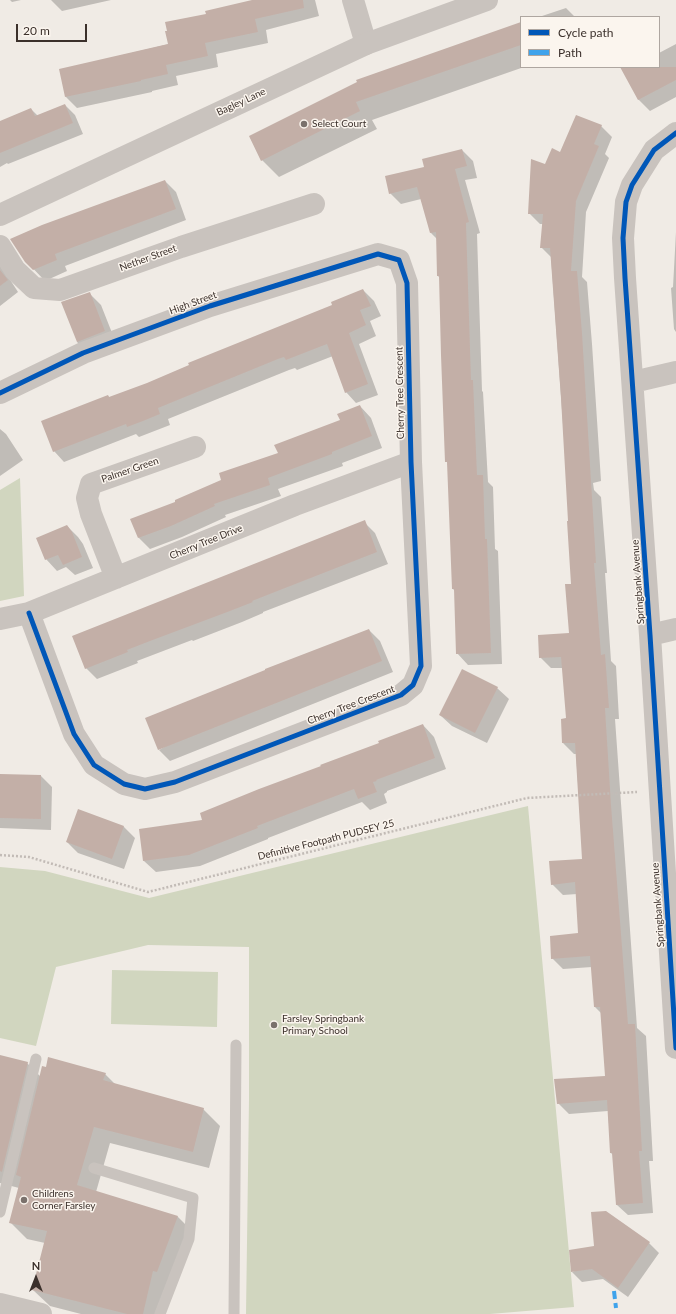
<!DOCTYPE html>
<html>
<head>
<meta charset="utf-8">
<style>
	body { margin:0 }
	#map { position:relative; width:676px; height:1314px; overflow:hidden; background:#f0ebe5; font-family:Lato,sans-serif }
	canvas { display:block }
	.legend { position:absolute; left:520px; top:16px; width:140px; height:52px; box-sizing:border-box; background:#fbf5ee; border:1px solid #aea6a0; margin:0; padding:5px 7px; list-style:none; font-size:12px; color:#3b302b }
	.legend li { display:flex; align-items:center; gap:8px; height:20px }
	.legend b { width:20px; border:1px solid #aea6a0 }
	.north { position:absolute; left:16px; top:1258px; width:40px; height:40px; -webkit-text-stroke:3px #fbf5ee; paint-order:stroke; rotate:0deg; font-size:11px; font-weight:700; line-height:16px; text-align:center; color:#3b302b }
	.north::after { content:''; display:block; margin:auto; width:14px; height:18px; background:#3b302b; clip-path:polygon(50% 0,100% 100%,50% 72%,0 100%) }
	.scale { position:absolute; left:16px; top:24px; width:71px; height:18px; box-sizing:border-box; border:2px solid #3b302b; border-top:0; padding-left:5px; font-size:12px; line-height:14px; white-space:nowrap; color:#3b302b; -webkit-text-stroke:3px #fbf5ee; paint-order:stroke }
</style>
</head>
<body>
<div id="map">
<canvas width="676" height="1314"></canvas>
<ul class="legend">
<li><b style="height:5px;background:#0057b8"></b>Cycle path</li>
<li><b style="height:5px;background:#3fa3eb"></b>Path</li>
</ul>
<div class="north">N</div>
<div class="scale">20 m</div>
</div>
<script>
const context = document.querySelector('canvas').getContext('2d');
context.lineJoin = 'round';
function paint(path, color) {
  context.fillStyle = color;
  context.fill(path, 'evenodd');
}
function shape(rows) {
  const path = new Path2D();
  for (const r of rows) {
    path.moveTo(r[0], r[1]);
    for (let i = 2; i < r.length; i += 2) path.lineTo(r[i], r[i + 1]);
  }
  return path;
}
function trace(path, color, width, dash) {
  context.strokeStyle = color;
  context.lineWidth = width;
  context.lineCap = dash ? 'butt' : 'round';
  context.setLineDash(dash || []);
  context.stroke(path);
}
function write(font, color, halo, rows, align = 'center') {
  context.font = font + ' Lato,sans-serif';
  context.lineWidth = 3;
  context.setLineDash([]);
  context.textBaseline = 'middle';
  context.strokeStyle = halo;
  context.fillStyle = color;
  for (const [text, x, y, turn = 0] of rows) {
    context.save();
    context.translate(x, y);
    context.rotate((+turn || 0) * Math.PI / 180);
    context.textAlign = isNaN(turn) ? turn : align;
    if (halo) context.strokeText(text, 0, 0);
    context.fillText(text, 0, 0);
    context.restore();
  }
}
const green = shape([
	[20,478,24,596,0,601,0,490],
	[528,806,574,1307,490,1314,246,1314,249,1099,249,947,148,945,56,967,36,1046,0,1038,0,867,45,871,149,898],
	[112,970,218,972,217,1027,111,1024]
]);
const shadow = shape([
	[10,0,21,0,12,2],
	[51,0,111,0,62,11],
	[257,0,315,0,319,16,266,30,268,43,216,54,218,67,176,76,178,85,152,91,152,92,77,108,66,97,60,70,169,44,207,14],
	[566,8,575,17,539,17],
	[521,23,521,67,524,67,372,120,377,129,279,177,262,160,250,137],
	[676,44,676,97,650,111,638,99,631,67,659,67,659,53],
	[65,105,75,115,83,134,8,164,7,163,0,167,0,122,31,109,38,116],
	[601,126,612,137,605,154,609,158,586,212,582,277,587,282,592,344,601,481,593,483,594,490,601,497,607,573,605,573,611,661,616,666,619,719,615,719,637,1028,646,1036,653,1161,649,1161,653,1213,628,1215,617,1205,613,1155,611,1153,608,1111,569,1114,558,1103,606,1077,602,1014,595,1007,592,967,563,969,552,958,579,933,577,894,563,895,552,884,583,860,576,754,574,754,563,743,562,720,567,719,563,668,551,668,540,657,570,634,572,584,570,522,551,257,541,247,543,224,540,224,529,213,545,166,560,153],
	[462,150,473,161,477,178,465,180,480,233,477,234,482,391,483,392,488,482,493,487,495,549,498,551,502,664,468,665,457,653,455,591,453,589,440,278,438,276,437,239,431,233,421,199,401,204,390,193,425,168],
	[165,181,176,192,186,220,65,266,67,271,45,281,26,261],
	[676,232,676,332,674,329,671,288,673,287],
	[0,264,18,292,0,306],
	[363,290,374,301,381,316,370,321,376,336,359,344,378,395,356,403,346,392,333,356,297,370,295,368,289,370,168,419,170,425,139,437,136,434,64,462,54,451,108,396,110,398,148,384,334,306],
	[90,294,101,305,116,343,89,353,77,342],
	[360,406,371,418,382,448,342,463,343,466,278,489,281,496,225,515,226,517,182,537,150,549,139,538,132,520,177,503,279,454,341,421],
	[0,429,6,434,23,460,0,476],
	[364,522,375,533,388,564,263,612,263,613,242,622,193,641,192,640,137,661,138,663,97,679,86,668],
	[67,526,78,537,83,544,93,568,75,575,66,567,57,571,46,559],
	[369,630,380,641,393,672,170,761,159,750],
	[497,688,509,699,487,743,452,726,440,715],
	[423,725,434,737,446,769,387,791,387,792,384,794,387,803,370,810,362,802,268,838,268,839,200,866,156,872,144,861,140,830,204,821],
	[0,776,41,776,52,787,51,830,0,828],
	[79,810,124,827,135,838,124,869,78,853,67,842],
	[0,1056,27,1063,40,1076,105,1074,116,1085,203,1109,220,1126,209,1168,110,1143,96,1192,178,1217,194,1233,163,1314,81,1314,50,1306,33,1290,45,1243,27,1239,10,1222,19,1188,0,1183],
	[649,1243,659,1253,628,1297,603,1279,582,1282,572,1272]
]);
const building = shape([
	[252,0,303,0,304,8,255,19,258,32,205,43,208,56,166,65,168,74,141,80,141,81,65,97,59,69,168,44,165,31,167,31,165,22,206,14,205,11],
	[521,22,521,45,356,102,360,111,261,161,249,136,357,82,356,80],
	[620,67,676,67,676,80,638,100],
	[65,104,73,123,0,153,0,121,31,108,35,116],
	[576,115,602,125,594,144,599,146,576,201,571,271,577,271,582,333,596,563,594,563,601,655,605,654,609,708,605,708,611,805,628,1024,635,1024,642,1151,639,1151,643,1203,616,1205,612,1153,610,1153,607,1100,557,1104,554,1079,605,1076,600,1007,594,1007,590,956,551,959,550,936,578,933,575,882,551,885,549,861,582,859,575,743,562,743,561,719,566,718,561,657,539,658,538,635,569,633,565,584,571,584,567,521,568,521,561,398,550,248,540,248,543,214,528,214,531,159,545,164,552,148,560,152],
	[462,149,467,166,455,169,469,222,466,223,471,380,473,380,477,475,483,475,485,539,487,539,491,653,456,654,454,589,452,589,447,462,445,462,441,355,439,276,437,276,436,232,430,233,417,187,389,194,385,176,424,167,422,159],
	[165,180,176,209,55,254,57,260,33,270,25,262,10,239,42,225],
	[0,270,8,280,0,286],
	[363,289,371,306,360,310,366,325,349,333,368,384,345,393,327,344,286,360,284,357,278,359,158,408,160,414,143,421,127,427,126,424,53,452,41,421,108,395,109,397,147,383,189,365,188,363,332,305,331,302],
	[90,292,105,331,77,342,61,302],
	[360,405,372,436,332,452,332,454,268,478,270,485,214,504,215,506,171,526,138,538,130,519,175,502,175,500,221,480,219,473,278,453,274,445,340,420,337,414],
	[365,520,377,552,252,601,253,602,230,611,150,641,127,650,128,652,85,669,72,636],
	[67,525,72,532,82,557,63,565,58,555,45,560,36,538],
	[369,629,382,661,158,750,145,718,265,670,265,669],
	[462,669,498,687,475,733,439,715],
	[423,724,435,758,376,780,377,781,373,782,377,792,358,799,354,789,257,826,258,828,189,855,143,861,139,829,202,820,200,813,259,789,321,766,320,765,379,743,378,741],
	[0,774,41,775,41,819,0,818],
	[78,809,124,826,112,859,66,842],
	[0,1055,28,1062,2,1172,0,1171],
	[48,1057,106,1073,103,1080,204,1108,193,1152,94,1127,77,1185,178,1216,157,1272,153,1271,143,1314,127,1314,32,1290,47,1231,9,1223,21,1177,16,1175,42,1066,46,1067],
	[606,1211,650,1242,618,1288,592,1269,571,1272,569,1250,594,1246,591,1212]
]);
const path = shape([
	[0,855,29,857,148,892,527,798,637,792]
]);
const service = shape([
	[94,1168,193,1198,189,1239,160,1314],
	[0,1212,36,1059],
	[234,1314,236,1045]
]);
const minor = shape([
	[353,0,366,44],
	[676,133,654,150,632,185,626,202,623,238,625,278,650,635,676,1048],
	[0,246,15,270,34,288,60,290,181,247,314,204],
	[633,382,676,372],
	[0,393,83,353,210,306,378,254,399,260,407,283,411,462,421,666,413,685,401,695,175,782,145,789,124,784,94,765,74,734,29,613],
	[116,578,91,514,87,498,91,484,195,447],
	[0,619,29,613,295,505,411,462],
	[650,635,676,629],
	[0,1304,41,1314]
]);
const tertiary = shape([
	[0,215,366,44,487,0]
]);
const quiet = shape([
	[614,1291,616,1308]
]);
const cycleway = shape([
	[676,133,654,150,632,185,626,202,623,238,625,278,650,635,676,1048],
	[0,393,83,353,210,306,378,254,399,260,407,283,411,462,421,666,413,685,401,695,175,782,145,789,124,784,94,765,74,734,29,613]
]);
const markers = [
	[304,124,4,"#7a716c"],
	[274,1025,4,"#7a716c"],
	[24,1200,4,"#7a716c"]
];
const streetNames = [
	["Bagley Lane",241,102,-25],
	["Nether Street",148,258,-20],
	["High Street",193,303,-20],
	["Cherry Tree Crescent",400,393,-91],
	["Palmer Green",130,470,-19],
	["Cherry Tree Drive",206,542,-22],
	["Springbank Avenue",638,582,-94],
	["Cherry Tree Crescent",351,705,-21],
	["Definitive Footpath PUDSEY 25",326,840,-14],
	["Springbank Avenue",658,905,-94]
];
const poiNames = [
	["Select Court",312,124],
	["Farsley Springbank",282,1019],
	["Primary School",282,1031],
	["Childrens",32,1194],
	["Corner Farsley",32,1206]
];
paint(green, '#d1d6bf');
paint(shadow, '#0003');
paint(building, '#c3afa7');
trace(path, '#c2bbb6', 2.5, [2, 2]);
trace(service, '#c9c3be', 11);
trace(minor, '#c9c3be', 22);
trace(tertiary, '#c9c3be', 22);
trace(quiet, '#3fa3eb', 4, [8, 4]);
trace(cycleway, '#0057b8', 5);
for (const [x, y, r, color] of markers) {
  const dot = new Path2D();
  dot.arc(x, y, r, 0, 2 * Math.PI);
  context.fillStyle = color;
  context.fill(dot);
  trace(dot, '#fbf5ee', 1.5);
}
write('10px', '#3b302b', '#fbf5ee', streetNames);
write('10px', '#3b302b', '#fbf5ee', poiNames, 'left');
</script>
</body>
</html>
